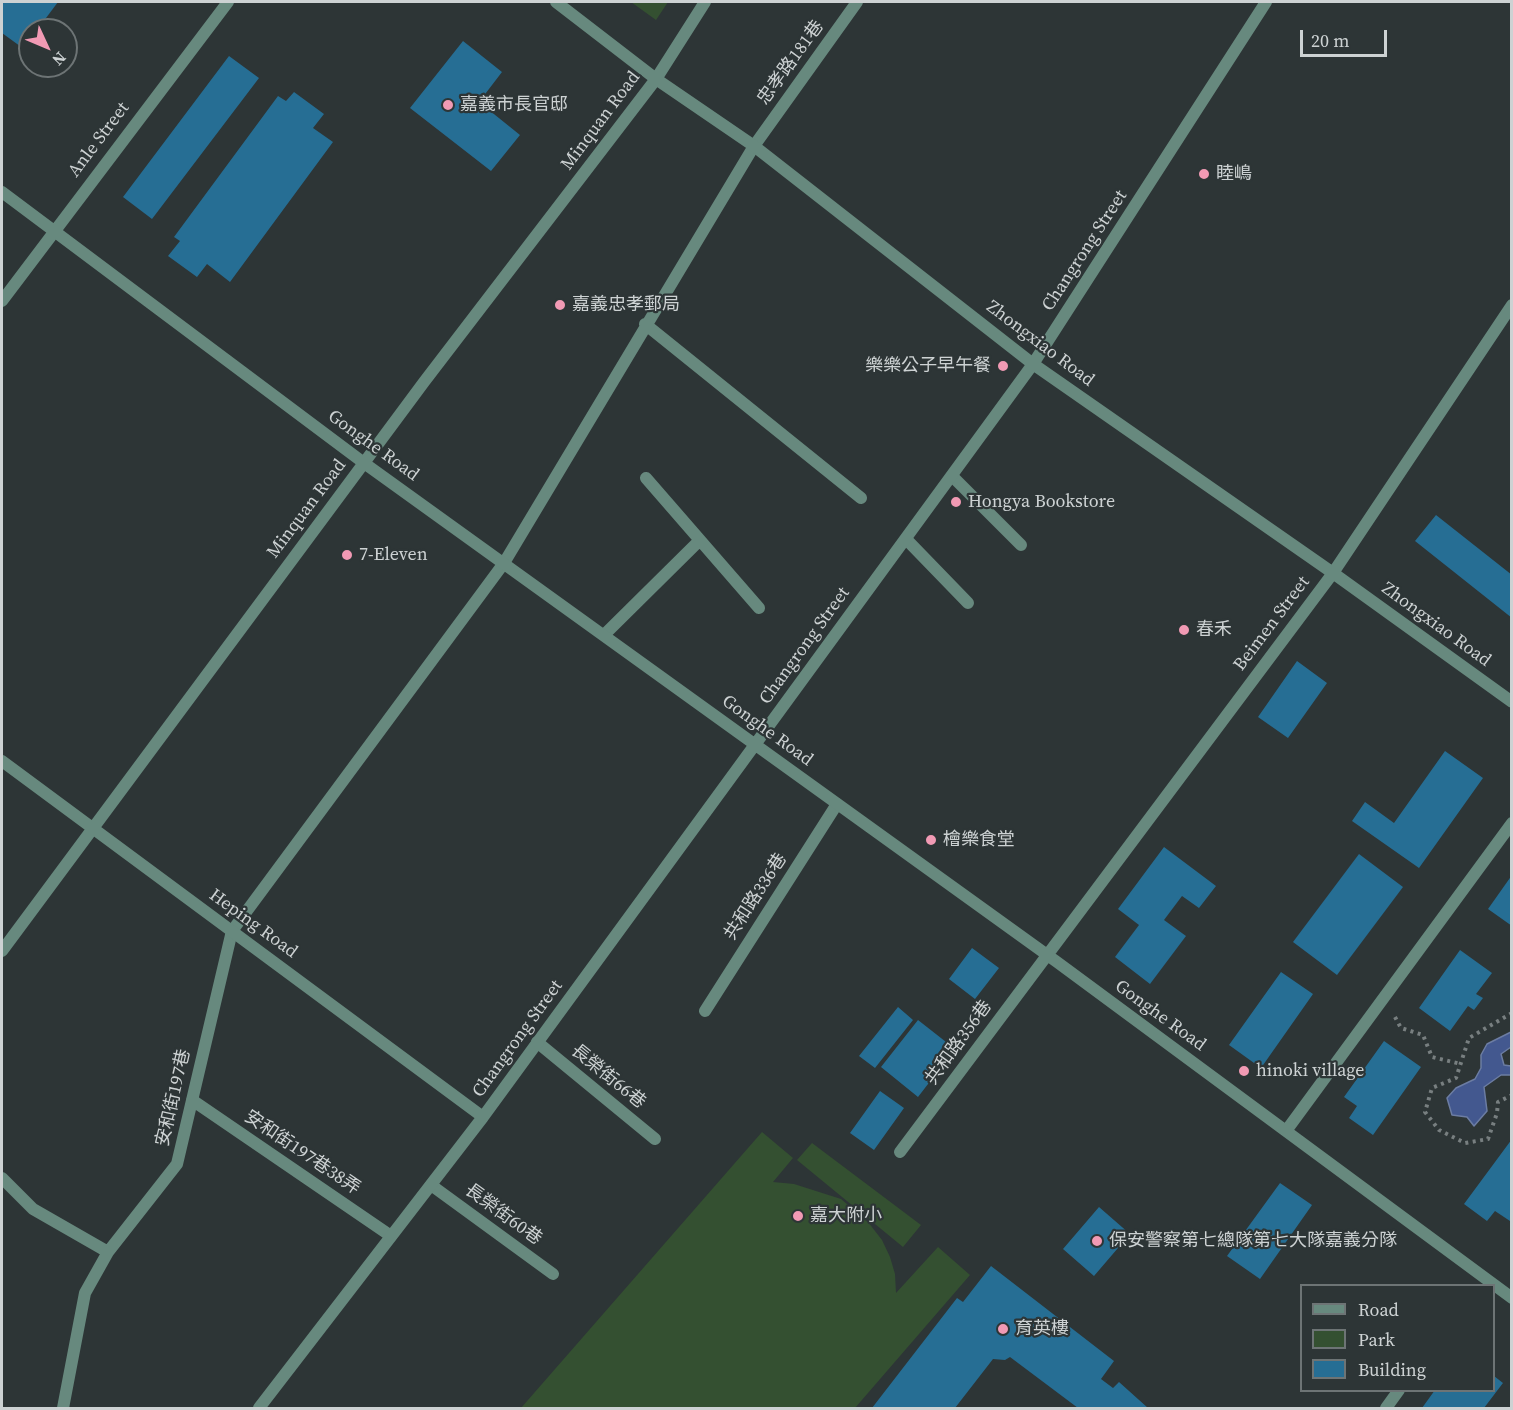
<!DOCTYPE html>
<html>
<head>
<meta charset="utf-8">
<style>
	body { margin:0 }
	#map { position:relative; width:1513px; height:1410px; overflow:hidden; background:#2d3536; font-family:"Source Serif 4",serif }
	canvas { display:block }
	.frame { position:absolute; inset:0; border:3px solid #cdd2d3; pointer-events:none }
	.legend { position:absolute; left:1300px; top:1284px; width:195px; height:108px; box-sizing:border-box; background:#2d3536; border:2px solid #6d7475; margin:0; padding:8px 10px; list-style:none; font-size:18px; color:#cdd2d3 }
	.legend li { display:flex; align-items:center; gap:12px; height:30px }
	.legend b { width:30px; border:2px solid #6d7475 }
	.north { position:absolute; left:18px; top:18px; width:60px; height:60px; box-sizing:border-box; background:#2d3536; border:2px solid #6d7475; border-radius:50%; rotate:134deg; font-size:16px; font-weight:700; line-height:24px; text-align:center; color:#cdd2d3 }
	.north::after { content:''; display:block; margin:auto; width:21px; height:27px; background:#f19ab4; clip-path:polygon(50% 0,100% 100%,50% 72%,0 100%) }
	.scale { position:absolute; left:1300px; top:30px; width:87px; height:27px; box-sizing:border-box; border:3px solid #cdd2d3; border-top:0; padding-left:8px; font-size:18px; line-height:21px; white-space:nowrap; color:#cdd2d3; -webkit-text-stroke:4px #2d3536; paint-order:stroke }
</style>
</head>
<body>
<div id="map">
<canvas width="1513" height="1410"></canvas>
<div class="frame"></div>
<ul class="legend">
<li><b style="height:8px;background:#67897e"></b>Road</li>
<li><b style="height:16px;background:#345031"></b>Park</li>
<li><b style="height:16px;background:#266e94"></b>Building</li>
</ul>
<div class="north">N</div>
<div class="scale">20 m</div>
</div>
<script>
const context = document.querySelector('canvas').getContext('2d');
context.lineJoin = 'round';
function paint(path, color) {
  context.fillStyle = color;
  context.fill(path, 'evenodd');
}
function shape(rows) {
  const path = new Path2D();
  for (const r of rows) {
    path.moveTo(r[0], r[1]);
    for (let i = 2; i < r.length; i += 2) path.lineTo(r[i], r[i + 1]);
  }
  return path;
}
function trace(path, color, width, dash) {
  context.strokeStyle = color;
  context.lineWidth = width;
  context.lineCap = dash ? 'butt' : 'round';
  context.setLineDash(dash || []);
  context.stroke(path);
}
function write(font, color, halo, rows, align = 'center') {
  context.font = font + ' "Source Serif 4","Noto Sans TC",serif';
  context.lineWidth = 4.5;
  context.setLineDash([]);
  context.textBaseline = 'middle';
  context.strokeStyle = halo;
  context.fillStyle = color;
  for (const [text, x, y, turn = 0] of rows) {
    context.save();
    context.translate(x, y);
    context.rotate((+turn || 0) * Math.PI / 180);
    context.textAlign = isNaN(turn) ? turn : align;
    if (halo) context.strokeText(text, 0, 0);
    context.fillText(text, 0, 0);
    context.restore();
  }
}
const green = shape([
	[631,2,668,2,656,20],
	[762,1132,793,1158,773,1182,794,1184,841,1199,868,1222,882,1240,890,1257,895,1274,896,1293,938,1247,970,1275,855,1408,521,1408],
	[812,1143,921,1225,903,1247,797,1160]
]);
const water = shape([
	[1511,1032,1511,1047,1501,1054,1504,1065,1511,1066,1511,1075,1501,1075,1484,1087,1487,1111,1474,1126,1467,1117,1452,1115,1447,1098,1456,1088,1475,1079,1481,1068,1481,1055,1487,1044,1511,1032]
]);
const building = shape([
	[2,2,58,2,37,30,30,30,30,40,24,49,2,33],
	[463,41,502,72,479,102,520,135,491,171,410,108],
	[229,56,259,78,152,219,123,197],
	[294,92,324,114,313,128,333,142,230,282,207,264,197,277,168,256,180,241,174,237,278,96,286,101],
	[1436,515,1512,575,1512,618,1415,541],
	[1297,661,1327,683,1288,738,1258,717],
	[1445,751,1483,778,1419,868,1352,821,1365,802,1394,823],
	[1164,847,1216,886,1199,908,1182,896,1164,920,1186,936,1150,984,1115,957,1139,925,1118,909],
	[1359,854,1403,887,1337,975,1293,942],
	[1512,875,1512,926,1488,909],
	[972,948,999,968,975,999,949,979],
	[1460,950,1492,973,1476,994,1483,998,1474,1010,1468,1006,1450,1031,1419,1008],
	[1281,972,1313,994,1261,1068,1229,1045],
	[898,1007,913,1020,875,1068,859,1056],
	[918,1020,955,1049,918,1097,881,1067],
	[1384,1041,1421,1067,1373,1135,1349,1118,1357,1106,1344,1097],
	[880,1091,904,1108,874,1150,850,1133],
	[1512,1139,1512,1219,1510,1221,1495,1211,1487,1221,1464,1204],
	[1280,1183,1312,1205,1260,1279,1227,1256],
	[1099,1207,1130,1234,1094,1276,1063,1249],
	[991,1266,1114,1361,1101,1379,1113,1388,1119,1382,1148,1408,1078,1408,1010,1357,1005,1360,993,1359,955,1408,872,1408,957,1298,963,1302],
	[1494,1376,1503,1383,1484,1408,1422,1408,1435,1390,1494,1390]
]);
const path = shape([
	[1512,1013,1469,1038,1456,1078,1432,1088,1425,1112,1439,1130,1465,1143,1488,1139,1497,1113,1498,1102,1512,1095],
	[1395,1017,1401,1028,1423,1035,1432,1057,1461,1064]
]);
const lane = shape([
	[645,324,861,498],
	[952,476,1021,545],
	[646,478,759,608],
	[906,539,968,603],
	[604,635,700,540],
	[705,1011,837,804],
	[537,1042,655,1139],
	[192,1100,391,1236],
	[2,1178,33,1209,108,1252],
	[431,1185,553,1274],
	[63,1408,85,1293,108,1252,177,1164,232,931,504,563,754,146,857,2]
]);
const street = shape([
	[556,2,656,79,754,146,1033,364,1333,573,1512,702],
	[2,192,364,463,1057,962,1512,1298],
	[2,301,228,2],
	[2,761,483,1117],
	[2,951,424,382,656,79,705,2],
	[1286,1131,1512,823],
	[900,1152,1333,573,1512,305],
	[259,1408,483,1117,1033,364,1266,2],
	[1386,1408,1399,1390]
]);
const markers = [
	[448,105,6,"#f19ab4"],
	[1204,174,6,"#f19ab4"],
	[560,305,6,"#f19ab4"],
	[1003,366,6,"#f19ab4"],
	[956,502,6,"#f19ab4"],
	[347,555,6,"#f19ab4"],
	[1184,630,6,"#f19ab4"],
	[931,840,6,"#f19ab4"],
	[1244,1071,6,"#f19ab4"],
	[798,1216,6,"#f19ab4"],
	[1097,1241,6,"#f19ab4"],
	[1003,1329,6,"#f19ab4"]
];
const streetNames = [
	["忠孝路181巷",791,63,-54],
	["Minquan Road",601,121,-53],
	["Anle Street",99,140,-53],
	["Changrong Street",1085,251,-57],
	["Zhongxiao Road",1040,344,37],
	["Gonghe Road",373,446,36],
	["Minquan Road",307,509,-53],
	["Beimen Street",1272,624,-53],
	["Zhongxiao Road",1436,625,36],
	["Changrong Street",805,646,-54],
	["Gonghe Road",767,731,36],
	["共和路336巷",756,897,-57],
	["Heping Road",253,924,36],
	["Gonghe Road",1160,1016,36],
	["Changrong Street",518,1039,-54],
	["共和路356巷",959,1043,-54],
	["長榮街66巷",608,1077,39],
	["安和街197巷",174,1098,-77],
	["安和街197巷38弄",302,1153,34],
	["長榮街60巷",503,1215,36]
];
const poiNames = [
	["嘉義市長官邸",460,105],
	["睦嶋",1216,174],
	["嘉義忠孝郵局",572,305],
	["樂樂公子早午餐",991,366,"right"],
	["Hongya Bookstore",968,502],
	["7-Eleven",359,555],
	["春禾",1196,630],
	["檜樂食堂",943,840],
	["hinoki village",1256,1071],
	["嘉大附小",810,1216],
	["保安警察第七總隊第七大隊嘉義分隊",1109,1241],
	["育英樓",1015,1329]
];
paint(green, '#345031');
paint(water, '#43588f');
trace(water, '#6c7da3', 1.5);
paint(building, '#266e94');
trace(path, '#787f80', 4, [3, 4.5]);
trace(lane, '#67897e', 12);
trace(street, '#67897e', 12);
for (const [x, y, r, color] of markers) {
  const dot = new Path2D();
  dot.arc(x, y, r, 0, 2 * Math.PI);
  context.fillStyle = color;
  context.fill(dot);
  trace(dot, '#2d3536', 2);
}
write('18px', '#cdd2d3', '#2d3536', streetNames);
write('18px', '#cdd2d3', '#2d3536', poiNames, 'left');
</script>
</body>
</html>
